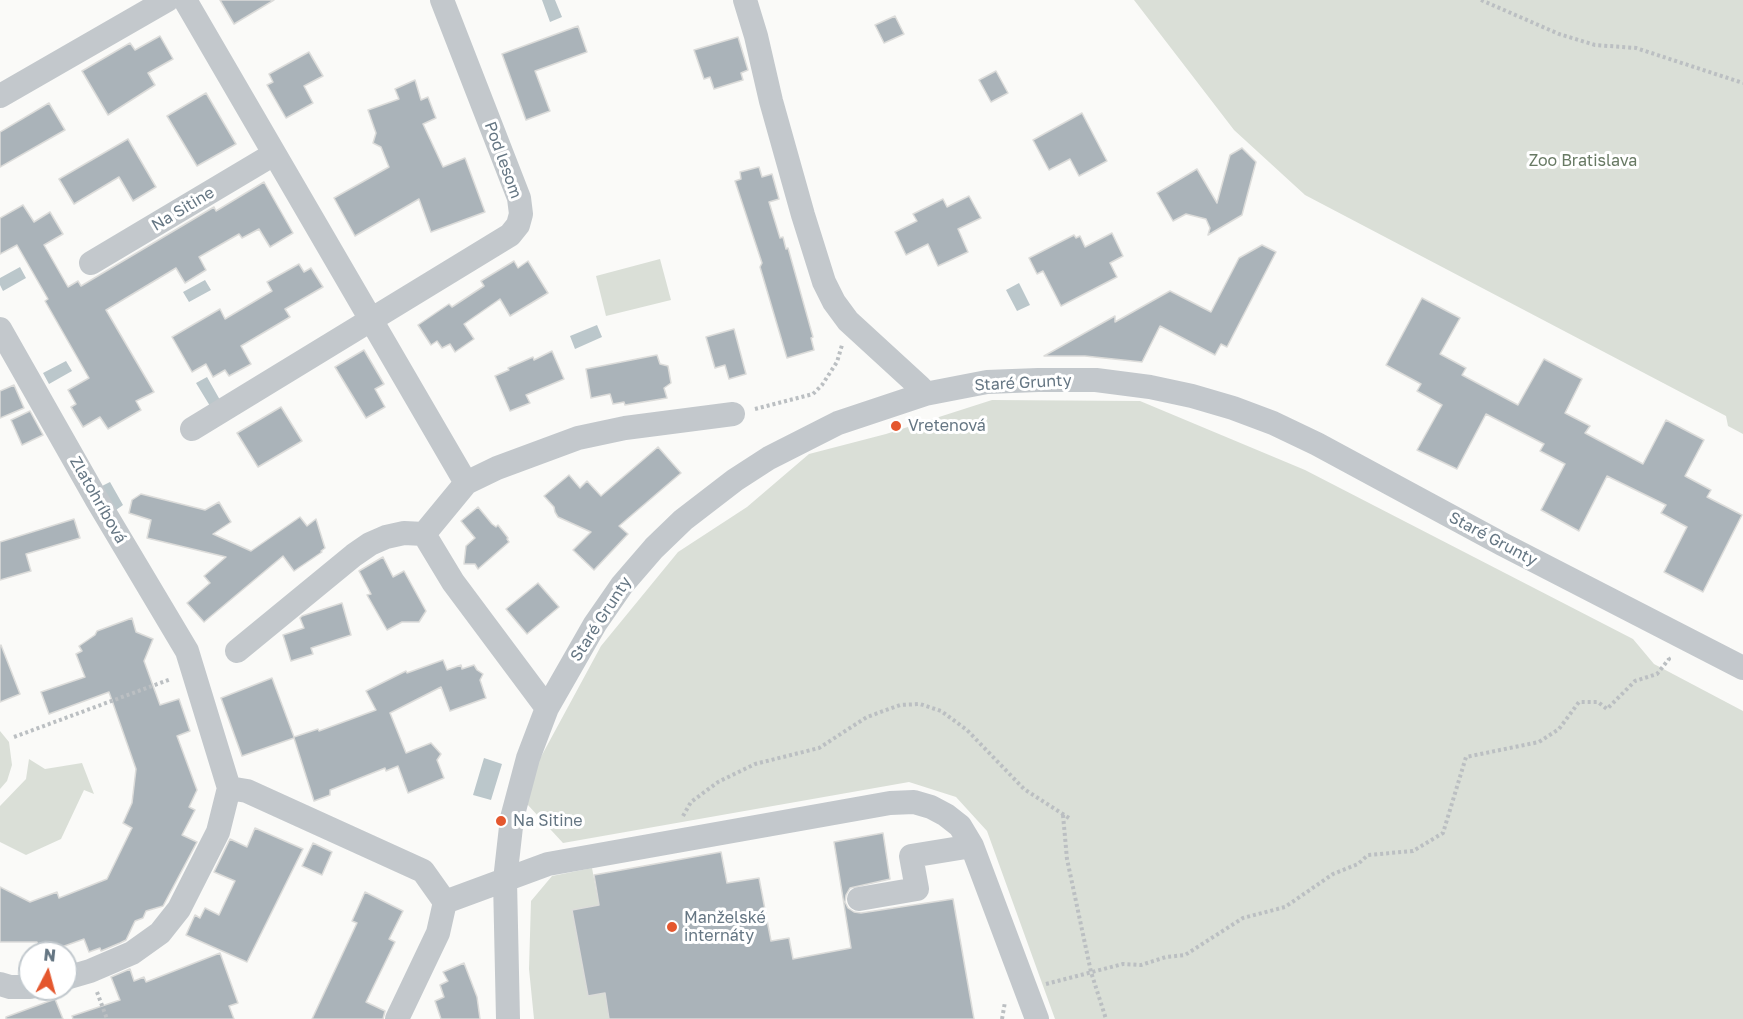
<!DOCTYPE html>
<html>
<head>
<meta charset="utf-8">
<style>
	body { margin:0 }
	#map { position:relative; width:1743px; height:1019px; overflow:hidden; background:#fafaf8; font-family:"Golos Text",sans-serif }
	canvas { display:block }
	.north { position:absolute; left:18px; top:941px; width:60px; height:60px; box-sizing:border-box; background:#fff; border:2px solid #c1c8cd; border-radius:50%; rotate:6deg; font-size:16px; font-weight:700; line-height:24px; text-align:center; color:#657683 }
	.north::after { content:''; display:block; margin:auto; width:21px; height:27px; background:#e4572e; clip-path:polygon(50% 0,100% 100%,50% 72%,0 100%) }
</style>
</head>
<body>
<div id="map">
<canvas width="1743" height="1019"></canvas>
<div class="north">N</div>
</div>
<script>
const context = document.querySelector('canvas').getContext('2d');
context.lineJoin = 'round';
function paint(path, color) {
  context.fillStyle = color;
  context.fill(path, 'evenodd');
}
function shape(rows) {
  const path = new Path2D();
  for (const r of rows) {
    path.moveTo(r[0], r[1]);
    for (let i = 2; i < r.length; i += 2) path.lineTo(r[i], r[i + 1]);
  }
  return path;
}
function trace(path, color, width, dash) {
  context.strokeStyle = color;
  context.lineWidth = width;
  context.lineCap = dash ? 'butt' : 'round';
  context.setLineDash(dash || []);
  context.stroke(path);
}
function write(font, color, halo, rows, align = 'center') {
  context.font = font + ' "Golos Text",sans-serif';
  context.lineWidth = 6;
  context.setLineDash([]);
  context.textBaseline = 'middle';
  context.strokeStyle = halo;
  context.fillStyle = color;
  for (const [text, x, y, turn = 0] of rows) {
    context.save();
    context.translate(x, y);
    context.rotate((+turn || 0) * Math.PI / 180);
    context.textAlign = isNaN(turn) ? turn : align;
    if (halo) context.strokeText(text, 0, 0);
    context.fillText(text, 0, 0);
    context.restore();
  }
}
const green = shape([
	[1134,0,1743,0,1743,434,1728,426,1726,416,1305,195,1234,130],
	[660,259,671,300,606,316,596,276],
	[992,400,1140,401,1305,470,1633,639,1654,664,1743,711,1743,1019,1055,1019,987,831,956,797,909,782,563,843,527,804,536,766,601,646,678,552,747,507,809,454,886,434],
	[0,731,9,742,12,765,7,781,0,789],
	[29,759,45,769,82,763,94,794,84,790,61,839,26,855,0,842,0,806,26,779],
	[592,868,599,905,572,911,588,995,605,993,609,1019,534,1019,529,969,531,901,552,876]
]);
const water = shape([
	[542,0,555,0,562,17,550,22],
	[20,267,26,278,3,291,0,285,0,278],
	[205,280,211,290,189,302,183,292],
	[1019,283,1030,305,1017,311,1006,290],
	[597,325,602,337,575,349,570,336],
	[66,361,72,371,49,384,43,373],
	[207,377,220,400,210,406,196,383],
	[110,482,123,505,116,510,102,486],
	[484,758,502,764,491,800,473,795]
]);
const building = shape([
	[220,0,274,0,234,24,220,0],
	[895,16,904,34,884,43,875,25,895,16],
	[578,26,587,52,535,71,550,111,526,120,502,54,578,26],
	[160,36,173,59,148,73,155,85,108,115,82,71,130,43,135,50,160,36],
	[738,37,748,70,741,73,743,80,714,89,710,77,704,79,694,50,738,37],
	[309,52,323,76,304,86,313,103,286,118,267,85,273,82,269,74,309,52],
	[996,71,1008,93,991,102,979,80,996,71],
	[415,80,421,100,428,97,436,118,423,124,443,167,465,158,485,212,431,232,419,199,355,236,334,198,389,167,381,147,373,143,376,133,368,110,399,99,395,89,415,80],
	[206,93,236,144,197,166,167,116,206,93],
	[49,103,65,130,0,167,0,132,49,103],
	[1082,113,1107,161,1079,176,1070,159,1049,170,1033,140,1082,113],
	[128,139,156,187,133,201,119,177,74,204,59,179,128,139],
	[1242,148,1256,162,1242,215,1208,235,1210,228,1206,219,1186,214,1173,221,1157,193,1197,169,1217,203,1230,155,1242,148],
	[759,167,762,177,772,174,779,199,769,202,780,238,783,237,786,249,788,248,813,337,811,338,814,350,787,358,760,267,762,263,735,181,741,179,740,172,759,167],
	[264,182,293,233,270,247,259,229,242,238,239,234,199,257,206,270,185,283,176,268,106,310,154,392,136,401,141,410,108,429,100,417,83,427,71,407,76,404,68,390,89,378,45,301,48,299,17,245,0,254,0,218,23,205,34,222,50,212,63,234,44,245,68,287,78,281,81,286,214,207,216,211,264,182],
	[969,196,981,218,958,229,968,252,938,266,928,244,906,255,895,232,917,221,913,214,943,199,947,207,969,196],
	[1112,233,1123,256,1110,263,1117,277,1061,306,1043,271,1037,274,1029,258,1074,235,1076,238,1080,236,1085,247,1112,233],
	[1262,245,1276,252,1227,347,1221,344,1215,355,1160,326,1142,362,1085,356,1044,356,1115,316,1115,322,1170,291,1211,312,1239,258,1262,245],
	[514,261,518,268,528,261,548,293,510,316,500,299,464,324,474,339,455,352,450,344,442,348,437,341,431,345,418,325,449,304,452,307,484,286,481,281,514,261],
	[299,264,304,272,311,268,323,287,285,309,290,317,241,346,251,364,229,376,225,370,213,377,206,364,192,372,172,337,220,309,225,319,272,291,267,282,299,264],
	[1422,298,1460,318,1440,354,1466,368,1462,375,1518,405,1544,359,1582,379,1565,413,1590,426,1585,433,1643,464,1666,420,1704,440,1685,476,1711,490,1707,497,1742,515,1703,592,1664,572,1687,527,1661,513,1666,505,1607,476,1579,531,1541,510,1565,464,1540,451,1544,444,1486,414,1457,469,1417,450,1442,405,1417,391,1421,384,1386,365,1422,298],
	[734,329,746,374,729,379,725,365,715,368,706,337,734,329],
	[364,350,384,384,375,389,385,407,366,418,335,367,364,350],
	[552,351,564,379,526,395,530,403,510,411,495,376,509,370,508,368,533,357,534,360,552,351],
	[657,355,660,364,668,366,671,383,664,388,667,398,625,405,624,402,613,404,610,394,591,398,586,369,657,355],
	[14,385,24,408,0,418,0,391,14,385],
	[281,407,302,441,258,467,237,433,281,407],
	[30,411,43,435,22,445,11,420,30,411],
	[658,447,681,473,619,526,628,534,594,570,573,550,591,532,558,517,555,512,554,507,544,496,569,475,580,488,587,481,601,496,658,447],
	[141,494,205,510,219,502,231,522,213,534,251,551,300,517,307,526,316,519,325,548,321,551,322,552,294,571,283,556,204,622,187,603,210,583,204,576,226,557,147,538,151,520,129,513,132,500,141,494],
	[478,507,492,524,496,527,498,525,508,538,507,539,509,542,478,569,475,564,464,564,466,546,475,538,461,521,478,507],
	[74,519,80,538,26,554,31,571,0,580,0,542,74,519],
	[383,557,393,577,404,571,426,611,419,622,402,622,387,630,367,595,371,594,359,571,383,557],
	[538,583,559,607,527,634,506,609,538,583],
	[342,603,351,635,311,648,313,654,291,661,283,635,304,628,300,618,302,616,342,603],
	[132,618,136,632,153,639,144,661,160,705,179,699,190,731,177,736,197,790,189,807,195,810,182,835,197,842,163,906,146,911,143,918,135,921,126,940,120,943,101,951,100,948,89,952,84,939,56,949,53,953,43,953,37,942,0,942,0,887,30,902,57,892,59,898,107,879,132,828,123,823,132,803,136,769,109,692,49,714,41,692,85,677,76,654,82,651,79,646,95,635,97,631,132,618],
	[1,645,20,694,0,702,0,646,1,645],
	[443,660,447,670,461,665,462,669,474,665,477,670,483,674,480,680,486,698,450,711,441,687,390,713,406,753,431,743,441,754,437,760,444,778,408,793,398,766,386,771,385,768,330,790,330,795,314,801,294,738,242,756,221,698,272,678,294,737,318,729,319,731,376,710,366,691,406,671,407,673,443,660],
	[255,828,303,849,247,962,186,935,195,915,200,918,205,908,219,915,235,881,214,872,230,839,247,847,255,828],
	[883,833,890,879,850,888,846,895,845,902,848,908,854,912,861,913,953,899,974,1019,609,1019,605,993,588,996,572,910,599,905,594,875,721,852,727,883,759,878,771,941,789,938,793,959,851,948,834,842,883,833],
	[313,843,332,852,322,875,302,866,313,843],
	[365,892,403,911,389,939,395,942,366,1002,385,1011,383,1019,312,1019,357,923,352,921,365,892],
	[220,953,238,1003,229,1006,234,1019,73,1019,72,1016,120,1000,111,977,130,969,134,981,144,977,146,982,220,953],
	[464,963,477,997,480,1019,441,1019,435,1001,444,997,440,985,448,981,443,972,464,963],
	[55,999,63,1019,6,1019,6,1017,55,999]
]);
const path = shape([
	[1481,0,1559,34,1595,45,1636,48,1743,83],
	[755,409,813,394,822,385,837,362,842,345],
	[14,737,171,679],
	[1063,815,1067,859,1091,972,1106,1019],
	[683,816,691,802,718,782,755,764,819,748,867,717,900,705,920,704,941,711,967,730,1024,789,1069,818],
	[1046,984,1123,964,1141,965,1166,957,1185,955,1243,918,1285,907,1333,874,1358,864,1368,855,1413,851,1443,833,1466,757,1539,742,1559,729,1579,702,1598,702,1607,709,1635,681,1657,674,1669,659,1666,656],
	[97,992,107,1019],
	[1002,1019,1005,1002]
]);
const minor = shape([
	[185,0,466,483],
	[745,0,756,36,771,101,803,215,824,282,834,302,848,321,920,387,925,394],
	[0,96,167,0],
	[91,263,274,154],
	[0,329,97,500,187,651,229,788],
	[192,429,510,235,518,225,521,214,519,198,442,0],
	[424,534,453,582,547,708],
	[237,651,354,555,370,544,386,537,404,533,424,534,466,483,497,468,578,438,625,428,733,414],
	[859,899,917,889,911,856,972,846],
	[66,978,90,971,132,953,160,933,179,909,218,832,229,788,247,791,423,871,445,902],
	[0,984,10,987,30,987],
	[397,1019,438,933,445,902,548,864,890,803,914,802,931,807,946,815,960,826,972,846,1037,1019],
	[508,1019,505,880,512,818,528,758,547,708,595,624,622,585,654,548,683,520,735,480,769,458,838,423,925,394,987,382,1038,380,1096,380,1150,387,1192,396,1233,408,1273,423,1317,444,1502,544,1743,668]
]);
const markers = [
	[896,426,6,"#e4572e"],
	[501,821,6,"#e4572e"],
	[672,927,6,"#e4572e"]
];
const streetNames = [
	["Pod lesom",503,160,70],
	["Na Sitine",183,209,-31],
	["Staré Grunty",1023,383,-3],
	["Zlatohríbová",98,500,60],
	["Staré Grunty",1493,539,28],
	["Staré Grunty",601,619,-57]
];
const parkNames = [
	["Zoo Bratislava",1583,161]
];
const poiNames = [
	["Vretenová",908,426],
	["Na Sitine",513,821],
	["Manželské",684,918],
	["internáty",684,936]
];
paint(green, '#dadfd7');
paint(water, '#bbc7cb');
paint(building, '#aab3b9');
trace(building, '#dcdcda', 1.5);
trace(path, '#bbbfc2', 4, [3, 3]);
trace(minor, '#c3c8cc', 24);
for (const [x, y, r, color] of markers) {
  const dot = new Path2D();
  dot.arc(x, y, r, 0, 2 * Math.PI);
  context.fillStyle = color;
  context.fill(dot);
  trace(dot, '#fff', 2);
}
write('16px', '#657683', '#fff', streetNames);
write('16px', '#687a64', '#fff', parkNames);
write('16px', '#657683', '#fff', poiNames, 'left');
</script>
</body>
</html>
